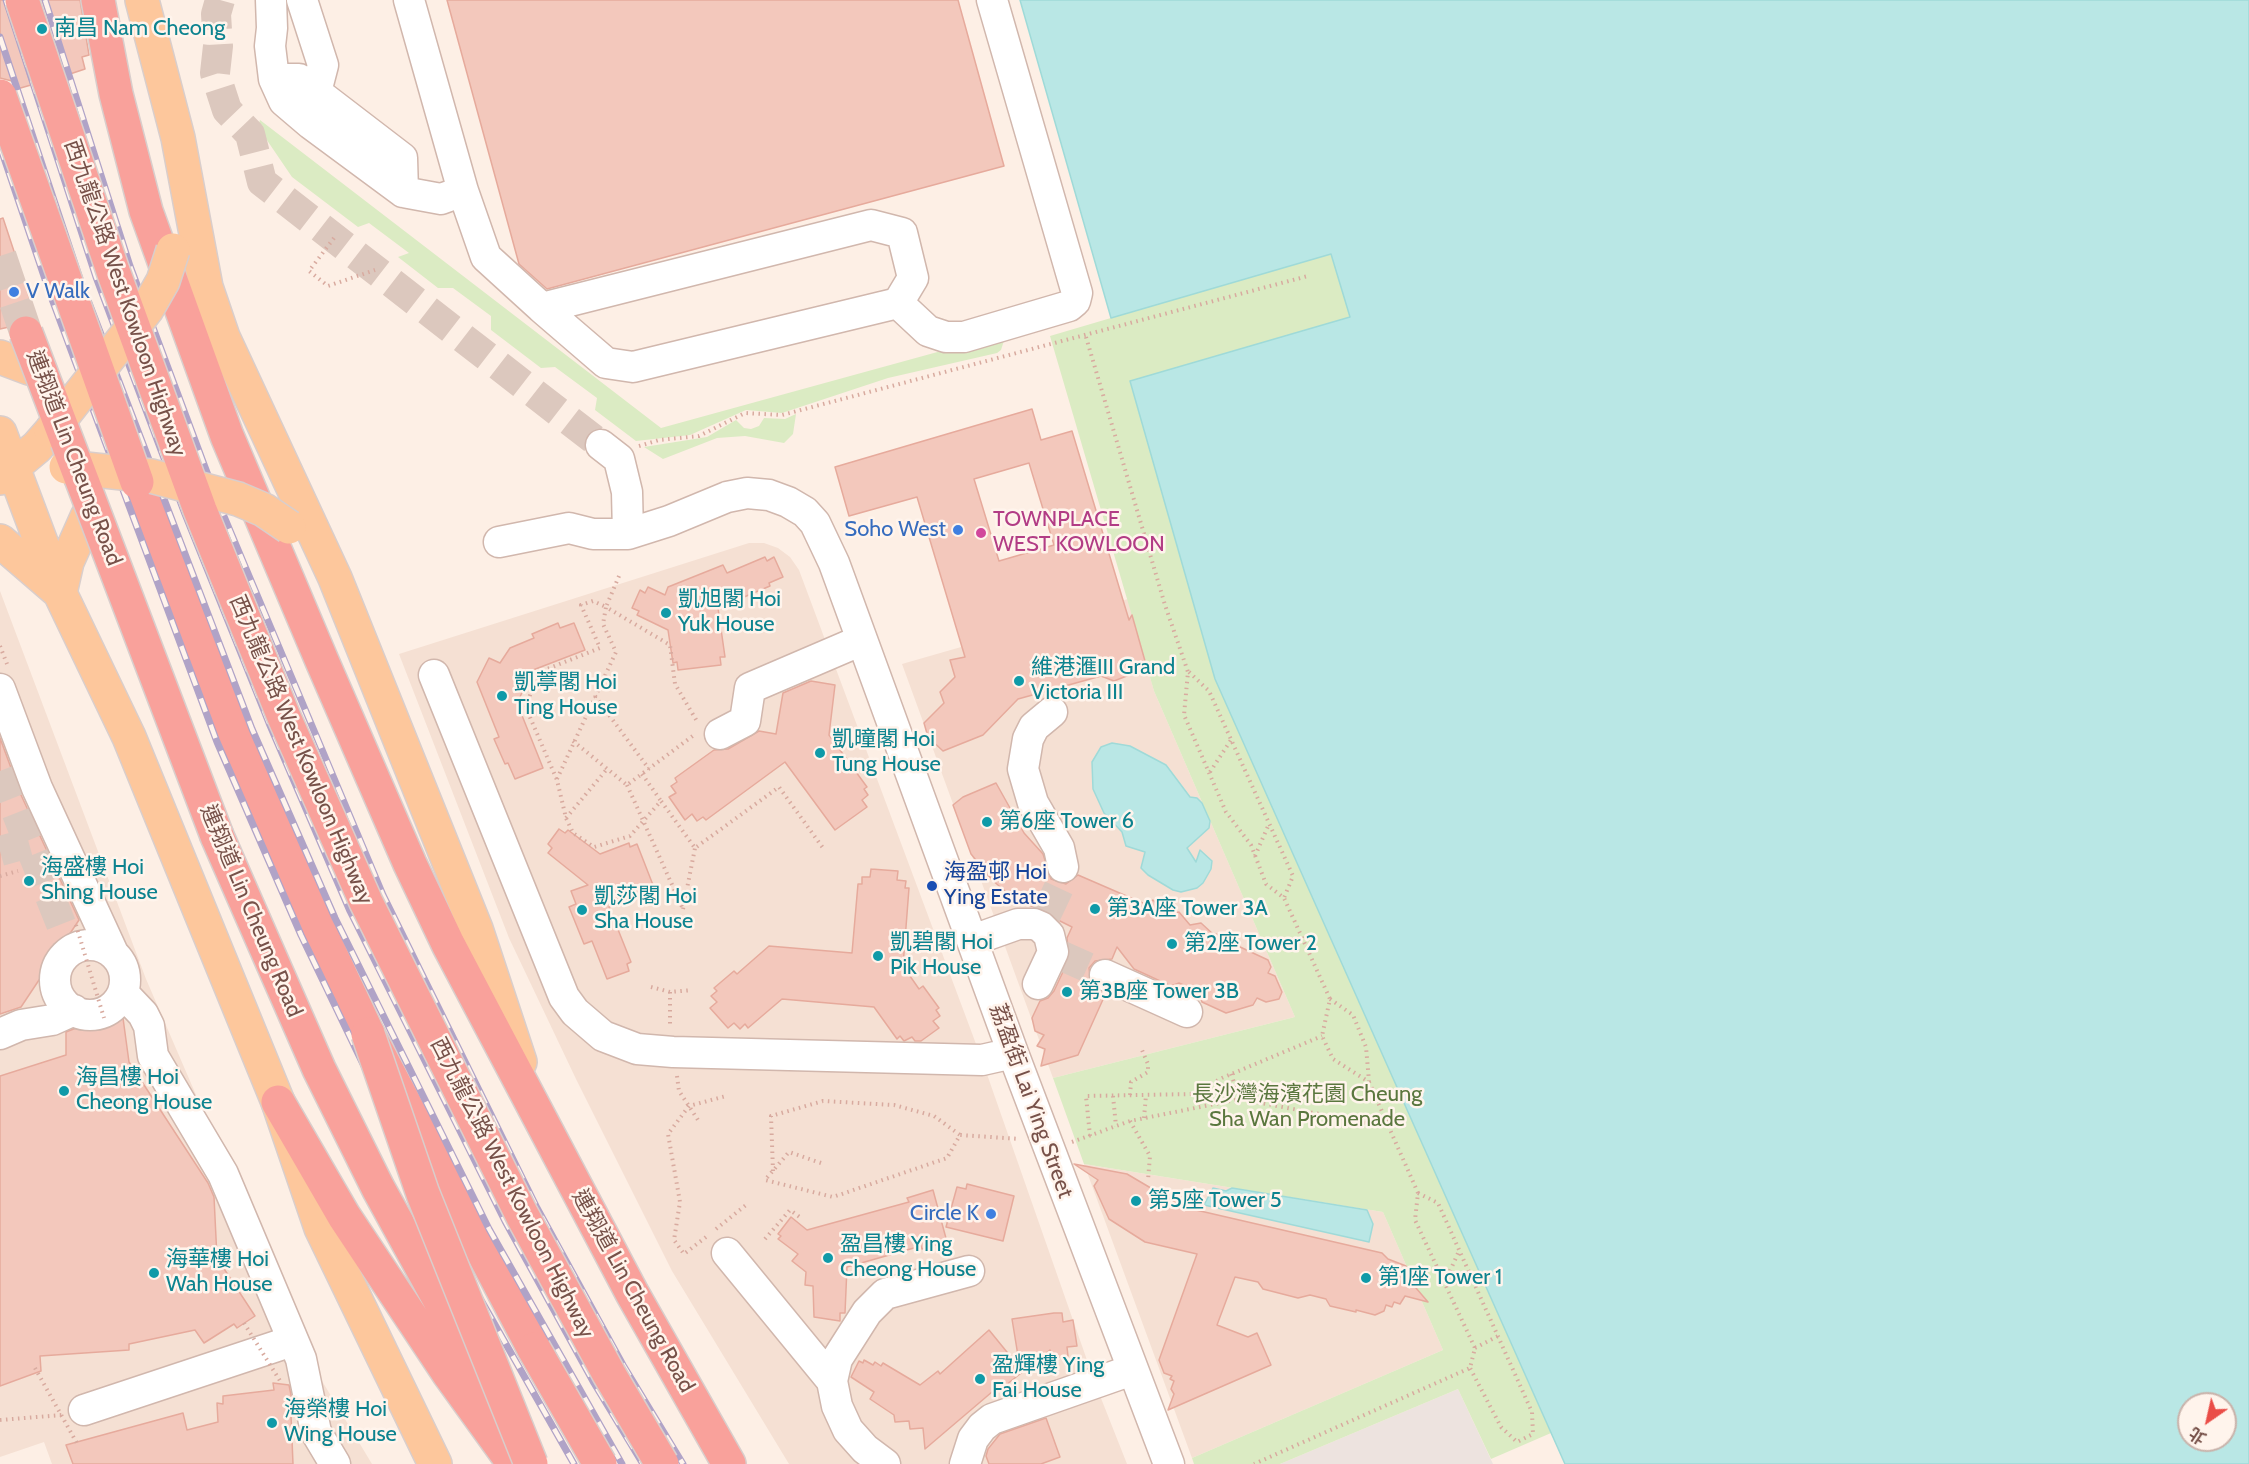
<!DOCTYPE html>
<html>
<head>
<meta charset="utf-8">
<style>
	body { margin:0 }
	#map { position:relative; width:2249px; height:1464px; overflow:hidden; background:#fdefe5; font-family:Cabin,"Noto Sans TC",sans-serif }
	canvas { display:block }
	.north { position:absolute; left:2177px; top:1392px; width:60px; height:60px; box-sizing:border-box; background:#fff4ec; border:2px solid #c9b3ab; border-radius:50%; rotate:214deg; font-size:16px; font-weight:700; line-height:24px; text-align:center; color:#775149 }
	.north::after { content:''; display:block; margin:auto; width:21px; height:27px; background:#ea4d47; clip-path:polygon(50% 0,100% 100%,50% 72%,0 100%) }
</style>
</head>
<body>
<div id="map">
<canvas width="2249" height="1464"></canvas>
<div class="north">北</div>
</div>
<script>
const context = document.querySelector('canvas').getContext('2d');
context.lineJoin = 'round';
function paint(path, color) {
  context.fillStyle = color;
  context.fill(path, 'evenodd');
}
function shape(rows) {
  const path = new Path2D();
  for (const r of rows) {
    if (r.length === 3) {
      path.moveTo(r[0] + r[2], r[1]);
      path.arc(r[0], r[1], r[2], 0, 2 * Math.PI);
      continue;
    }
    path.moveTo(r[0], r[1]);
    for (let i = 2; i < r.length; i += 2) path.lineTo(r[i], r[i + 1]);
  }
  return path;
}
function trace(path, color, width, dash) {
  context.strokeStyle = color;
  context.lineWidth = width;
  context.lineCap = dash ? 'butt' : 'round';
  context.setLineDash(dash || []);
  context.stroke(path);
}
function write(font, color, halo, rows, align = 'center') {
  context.font = font + ' Cabin,"Noto Sans TC",sans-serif';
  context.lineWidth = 5;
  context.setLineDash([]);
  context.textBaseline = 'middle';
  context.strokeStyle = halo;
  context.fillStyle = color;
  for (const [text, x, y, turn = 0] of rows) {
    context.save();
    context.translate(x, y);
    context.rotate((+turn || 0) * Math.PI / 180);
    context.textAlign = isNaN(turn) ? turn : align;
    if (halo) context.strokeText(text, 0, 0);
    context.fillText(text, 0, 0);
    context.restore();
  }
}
const residential = shape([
	[749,543,764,543,778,548,790,557,799,570,982,1060,1095,1383,1127,1464,789,1464,672,1271,576,1079,509,938,399,654],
	[0,591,146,979,313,1366,372,1464,52,1464,44,1442,0,1457],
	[1128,599,1154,691,1295,1017,1053,1078,902,664],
	[1084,1164,1383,1212,1443,1350,1192,1458]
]);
const industrial = shape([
	[1458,1389,1493,1464,1280,1464]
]);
const green = shape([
	[260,120,661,428,1043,323,1006,334,1001,350,997,353,888,378,782,413,746,410,690,435,636,441,595,410,597,398,555,367,541,368,491,330,491,316,453,288,438,288,398,257,409,253,369,223,358,227,292,177,258,127],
	[1331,253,1350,317,1130,381,1215,679,1551,1433,1491,1459,1458,1389,1280,1464,1194,1464,1192,1458,1443,1350,1383,1212,1084,1164,1053,1078,1295,1017,1154,691,1050,336],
	[796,414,793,434,784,443,745,436,717,438,663,459,644,447,707,437,736,420,744,428,751,429,759,426,764,418,785,419]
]);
const water = shape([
	[1020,0,2249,0,2249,1464,1565,1464,1215,679,1130,381,1350,317,1331,254,1111,318,1020,0],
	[2189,1404,2225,1404,2225,1440,2189,1440,2189,1404],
	[1112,743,1130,746,1166,765,1190,797,1197,798,1202,803,1210,821,1209,828,1187,848,1196,862,1200,850,1212,861,1211,869,1203,883,1197,888,1181,892,1173,890,1148,875,1141,868,1145,852,1126,846,1122,832,1104,813,1093,789,1092,762,1101,747,1112,743],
	[1213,1188,1226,1191,1232,1188,1367,1210,1373,1224,1369,1242,1204,1205,1213,1188]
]);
const building = shape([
	[0,0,4,0,31,85,17,89,12,81,0,78,0,0],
	[42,0,80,0,89,55,82,57,85,69,67,75,42,0],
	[447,0,958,0,1004,166,547,289,519,264,447,0],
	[3,218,36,318,20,315,9,327,0,329,0,219,3,218],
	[1032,409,1041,440,1072,431,1129,620,1132,615,1147,668,1114,681,1101,676,1018,699,983,735,943,751,928,737,924,723,944,703,940,692,955,677,950,660,965,657,917,497,849,516,835,467,1032,409],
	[1029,463,1054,545,999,561,974,479,1029,463],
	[765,557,767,561,774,557,783,577,769,583,770,586,718,608,725,657,720,657,721,665,678,670,677,662,673,663,668,630,637,615,639,611,632,608,640,590,645,593,648,587,665,595,668,587,723,565,727,573,765,557],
	[558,623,560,628,574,623,585,650,533,670,517,703,543,768,515,779,508,763,505,764,494,739,499,737,477,682,489,658,500,663,510,648,534,638,532,634,558,623],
	[811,681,835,685,829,735,867,787,864,789,868,795,862,800,867,807,835,830,785,762,706,820,703,817,697,821,692,814,685,820,669,797,676,793,671,786,677,782,675,778,714,750,728,749,759,731,776,734,783,693,811,681],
	[0,738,21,795,79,920,21,1007,0,1014,0,738],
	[996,783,1024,833,1043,854,1051,879,1066,884,1078,875,1145,904,1153,900,1167,914,1179,912,1190,925,1201,923,1213,934,1228,935,1238,946,1268,960,1271,967,1268,973,1275,976,1282,992,1279,999,1266,1002,1257,998,1253,1005,1226,1013,1202,1002,1199,992,1179,983,1171,986,1134,969,1117,947,1112,959,1095,961,1089,968,1091,985,1105,995,1078,1055,1041,1066,1045,1049,1037,1046,1044,1035,1035,1031,1032,1018,1040,1001,1048,998,1054,991,1069,959,1067,938,1072,927,1060,921,1048,911,1018,902,992,880,971,854,953,805,963,797,996,783],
	[559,829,565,833,568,830,600,854,629,843,630,847,637,844,653,885,646,888,648,892,609,907,631,962,627,964,629,971,607,979,592,941,584,944,569,907,576,904,571,891,588,885,548,853,552,848,548,844,559,829],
	[871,869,898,871,897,880,906,881,905,888,909,888,903,966,919,989,923,986,939,1008,936,1010,940,1016,933,1021,939,1028,921,1041,915,1041,912,1037,904,1041,900,1036,897,1039,874,1007,782,999,748,1028,745,1024,740,1029,734,1023,728,1028,710,1008,717,1002,711,996,717,991,714,988,734,971,737,974,769,946,852,953,858,884,862,884,862,877,870,877,871,869],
	[120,1014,123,1018,129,1062,208,1183,214,1197,217,1258,255,1316,237,1328,234,1324,204,1343,195,1330,129,1344,129,1350,40,1356,41,1371,0,1386,0,1076,66,1055,66,1032,99,1019,120,1014],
	[1074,1164,1127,1174,1183,1207,1382,1253,1388,1259,1406,1266,1410,1281,1428,1302,1405,1296,1400,1304,1394,1302,1392,1307,1386,1305,1384,1311,1375,1315,1356,1310,1356,1312,1330,1306,1326,1299,1310,1295,1298,1298,1263,1289,1258,1282,1235,1277,1217,1325,1248,1337,1257,1333,1271,1365,1168,1410,1174,1394,1171,1389,1174,1381,1170,1379,1172,1376,1164,1373,1159,1360,1197,1254,1145,1242,1109,1219,1094,1186,1098,1180,1074,1164],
	[967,1184,1014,1196,1003,1241,946,1227,957,1187,966,1189,967,1184],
	[933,1190,947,1242,922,1249,921,1246,847,1267,845,1313,840,1313,840,1321,814,1317,813,1286,805,1285,806,1272,792,1261,798,1254,778,1239,781,1236,778,1234,791,1217,807,1230,909,1202,907,1198,933,1190],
	[1054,1313,1062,1313,1063,1322,1073,1320,1077,1346,1067,1347,1068,1356,1052,1358,1050,1350,1001,1389,999,1386,925,1449,923,1428,910,1429,909,1421,895,1422,894,1415,870,1399,874,1392,851,1377,859,1361,863,1363,864,1360,873,1365,875,1362,881,1366,883,1363,920,1385,938,1371,940,1374,989,1330,1020,1368,1012,1319,1054,1313],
	[273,1383,289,1385,295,1415,291,1415,293,1464,73,1464,66,1445,183,1413,187,1430,218,1422,217,1403,223,1404,223,1396,274,1390,273,1383],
	[1046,1418,1060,1457,1041,1464,989,1464,986,1456,988,1449,1000,1434,1046,1418]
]);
const minorTunnel = shape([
	[220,0,216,14,218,46,215,73,227,110,250,134,262,182,601,445],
	[0,771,67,939],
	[0,851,29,843],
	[1046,915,1061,883,1063,867],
	[1060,955,1105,975]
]);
const highwayTunnel = shape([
	[0,256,26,333]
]);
const path = shape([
	[334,238,309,271,328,286,375,270],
	[1086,337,1165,605,1188,672,1184,715,1226,812,1251,845,1266,884,1284,898,1330,999,1322,1036,1333,1059,1369,1082,1418,1193,1415,1220,1475,1348,1470,1368,1254,1464],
	[639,446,659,440,699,436,745,413,782,415,1308,276],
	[619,576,606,607,593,601,581,605,600,648,537,673,526,708,557,780,566,818,573,833,594,847,630,836,661,801,695,848,779,787,823,848],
	[0,646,7,664],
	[1189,672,1209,691,1293,876,1284,898],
	[595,696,649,769],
	[573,741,627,785,694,735],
	[1210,772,1231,740],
	[642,774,661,801],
	[557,779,616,652,603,624,606,607,670,645,675,684,698,723],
	[627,785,683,909],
	[566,818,607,769],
	[1255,856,1269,824],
	[0,876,18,871],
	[683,909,695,848],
	[651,987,670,992,692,990],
	[670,992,670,1027],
	[1330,999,1353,1015,1366,1047,1369,1081],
	[1231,1074,1240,1099],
	[677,1076,679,1091,698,1120],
	[1130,1095,1131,1082,1148,1072,1148,1064,1142,1050],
	[1113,1096,1116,1126],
	[1144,1118,1146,1095],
	[1130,1121,1150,1156,1148,1180],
	[1090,1136,1086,1096,1192,1094,1222,1078,1322,1036],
	[1072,1142,1130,1121,1240,1099,1388,1127],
	[821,1163,789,1152,765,1180,833,1197,947,1158,960,1135,1020,1139],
	[773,1171,771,1116,823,1101,894,1105,934,1116,960,1135],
	[1418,1193,1438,1203,1532,1412,1533,1434,1517,1442,1501,1427,1470,1368],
	[716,1229,746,1205],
	[706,1237,684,1254,674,1240,680,1202,668,1134,689,1106,726,1096],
	[765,1239,790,1210,801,1218],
	[1445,1282,1459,1251],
	[1475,1348,1498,1336],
	[0,1420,62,1415]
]);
const minor = shape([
	[271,0,272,28,270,46,274,79,284,101,311,124,403,192,441,199,463,191],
	[302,0,323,65,316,92],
	[409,0,463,191,486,257,542,308,606,363,633,367,898,303,913,278,902,233,871,225,542,308],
	[274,79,299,79,402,158,403,192],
	[898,303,928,331,946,337,964,337,1069,306,1075,301,1077,293,992,0],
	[601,445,619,459,627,492,628,534],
	[499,542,569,528,593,534,628,534,669,521,727,497,747,493,769,495,788,502,805,512,815,523,834,563,1013,1053,1169,1464],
	[434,675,564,997,575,1012,603,1036,637,1049,673,1052,982,1060,1013,1053],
	[0,689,37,788,113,953],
	[1052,712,1034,727,1028,739,1023,769,1033,803,1059,848,1063,867],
	[720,734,745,721,750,688,862,640],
	[973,940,1018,924,1034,924,1041,927,1049,935,1053,952,1038,984],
	[90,980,35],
	[1105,975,1187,1012],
	[123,993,143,1014,149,1026,153,1056,223,1174,301,1359,316,1432,335,1464],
	[0,1034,21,1025,52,1020,74,1010],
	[727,1253,832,1381],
	[84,1410,292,1341],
	[885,1464,865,1449,848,1430,837,1406,832,1381,837,1359,867,1312,885,1294,969,1271],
	[965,1464,973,1439,982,1427,992,1419,1132,1370]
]);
const major = shape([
	[142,0,178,138,206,287,223,337,335,578,476,929,520,1062],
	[0,357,29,368],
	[0,433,60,593,129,737,278,1102,321,1228,435,1464],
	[0,478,37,447,51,431],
	[0,541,57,590],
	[60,593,67,562,87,517]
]);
const highway = shape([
	[98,0,116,94,146,211,227,436,322,661,410,864,448,944,632,1293,729,1464],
	[137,482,235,735,318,927,368,1034,534,1349],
	[217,836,319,1069,378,1188,493,1397],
	[278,1102,344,1216,449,1374,514,1464]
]);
const rail = shape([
	[6,0,96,277,185,514,269,723,350,911,505,1221,594,1383,643,1464],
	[45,0,130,266,218,502,383,895,537,1208,623,1365,683,1464],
	[0,37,81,282,252,729,335,918,489,1229,622,1464],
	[0,146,49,291,217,742,301,935,452,1249,574,1464]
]);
const pathBridge = shape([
	[76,925,104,1018],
	[244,1323,282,1384],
	[35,1368,78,1445]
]);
const majorBridge = shape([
	[51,431,147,309,163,281,173,250],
	[66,467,151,476,238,499,264,510,289,527]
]);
const highwayBridge = shape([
	[22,0,113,271,200,510,284,717,366,902,522,1215,609,1374,662,1464],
	[0,96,137,482],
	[26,333,217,836],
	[368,1034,423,1194,531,1464],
	[534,1349,600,1464]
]);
const markers = [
	[42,29,6,"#0f9aa8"],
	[14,292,6,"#3f7fe0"],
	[958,530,6,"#3f7fe0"],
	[981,533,6,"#d1479c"],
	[666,613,6,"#0f9aa8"],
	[1019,681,6,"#0f9aa8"],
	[502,696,6,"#0f9aa8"],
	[820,753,6,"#0f9aa8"],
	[987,822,6,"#0f9aa8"],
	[29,881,6,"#0f9aa8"],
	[932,886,6,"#1a4fb4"],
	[1095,909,6,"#0f9aa8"],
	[582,910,6,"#0f9aa8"],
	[1172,944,6,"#0f9aa8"],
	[878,956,6,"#0f9aa8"],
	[1067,992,6,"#0f9aa8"],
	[64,1091,6,"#0f9aa8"],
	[1136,1201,6,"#0f9aa8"],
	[991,1214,6,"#3f7fe0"],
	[828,1258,6,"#0f9aa8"],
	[154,1273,6,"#0f9aa8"],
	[1366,1278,6,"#0f9aa8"],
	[980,1379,6,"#0f9aa8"],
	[272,1423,6,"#0f9aa8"]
];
const cultureNames = [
	["南昌 Nam Cheong",54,29],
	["凱旭閣 Hoi",678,600],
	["Yuk House",678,625],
	["維港滙III Grand",1031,668],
	["Victoria III",1031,693],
	["凱葶閣 Hoi",514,683],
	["Ting House",514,708],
	["凱曈閣 Hoi",832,740],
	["Tung House",832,765],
	["第6座 Tower 6",999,822],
	["海盛樓 Hoi",41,868],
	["Shing House",41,893],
	["凱莎閣 Hoi",594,897],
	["Sha House",594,922],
	["第3A座 Tower 3A",1107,909],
	["凱碧閣 Hoi",890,943],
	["Pik House",890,968],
	["第2座 Tower 2",1184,944],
	["第3B座 Tower 3B",1079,992],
	["海昌樓 Hoi",76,1078],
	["Cheong House",76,1103],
	["第5座 Tower 5",1148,1201],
	["盈昌樓 Ying",840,1245],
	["Cheong House",840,1270],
	["海華樓 Hoi",166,1260],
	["Wah House",166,1285],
	["第1座 Tower 1",1378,1278],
	["盈輝樓 Ying",992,1366],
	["Fai House",992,1391],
	["海榮樓 Hoi",284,1410],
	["Wing House",284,1435]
];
const shopNames = [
	["V Walk",26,292,"left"],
	["Soho West",946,530],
	["Circle K",979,1214]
];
const streetNames = [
	["西九龍公路 West Kowloon Highway",125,298,71],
	["連翔道 Lin Cheung Road",74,458,69],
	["西九龍公路 West Kowloon Highway",301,750,67],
	["連翔道 Lin Cheung Road",251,911,67],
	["荔盈街 Lai Ying Street",1031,1101,70],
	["西九龍公路 West Kowloon Highway",512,1188,63],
	["連翔道 Lin Cheung Road",633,1291,61]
];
const hotelNames = [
	["TOWNPLACE",993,520],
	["WEST KOWLOON",993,545]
];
const transitNames = [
	["海盈邨 Hoi",944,873],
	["Ying Estate",944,898]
];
const parkNames = [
	["長沙灣海濱花園 Cheung",1307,1095],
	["Sha Wan Promenade",1307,1120]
];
paint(residential, '#f5e0d3');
paint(industrial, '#ede3df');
paint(green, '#dbebc3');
paint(water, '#b9e7e5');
trace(water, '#9fdad8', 1.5);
paint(building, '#f3c8bc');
trace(building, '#e6aa9c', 1.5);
trace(minorTunnel, '#dcc8be', 30, [30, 15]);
trace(highwayTunnel, '#dcc8be', 33, [33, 16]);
trace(minor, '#d1b7ad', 33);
trace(major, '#d9cecc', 36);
trace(highway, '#d9cecc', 36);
trace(path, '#d8aa9f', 4, [1.5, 4.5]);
trace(minor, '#fff', 30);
trace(major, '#fdc79c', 33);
trace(highway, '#f9a19b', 33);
trace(rail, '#b0a3c7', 7);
trace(rail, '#fff4ec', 4.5, [14]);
trace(majorBridge, '#d9cecc', 36, []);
trace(highwayBridge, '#d9cecc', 36, []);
trace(pathBridge, '#d8aa9f', 4, [1.5, 4.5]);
trace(majorBridge, '#fdc79c', 33);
trace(highwayBridge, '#f9a19b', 33);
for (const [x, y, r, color] of markers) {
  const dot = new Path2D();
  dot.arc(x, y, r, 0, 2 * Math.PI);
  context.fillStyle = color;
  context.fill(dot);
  trace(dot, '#fff4ec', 2);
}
write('22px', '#0d838f', '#fff4ec', cultureNames, 'left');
write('22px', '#366cbe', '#fff4ec', shopNames, 'right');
write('22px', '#775149', '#fff4ec', streetNames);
write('22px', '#b23c85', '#fff4ec', hotelNames, 'left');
write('22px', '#164399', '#fff4ec', transitNames, 'left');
write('22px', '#5a773e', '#fff4ec', parkNames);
</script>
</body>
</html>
